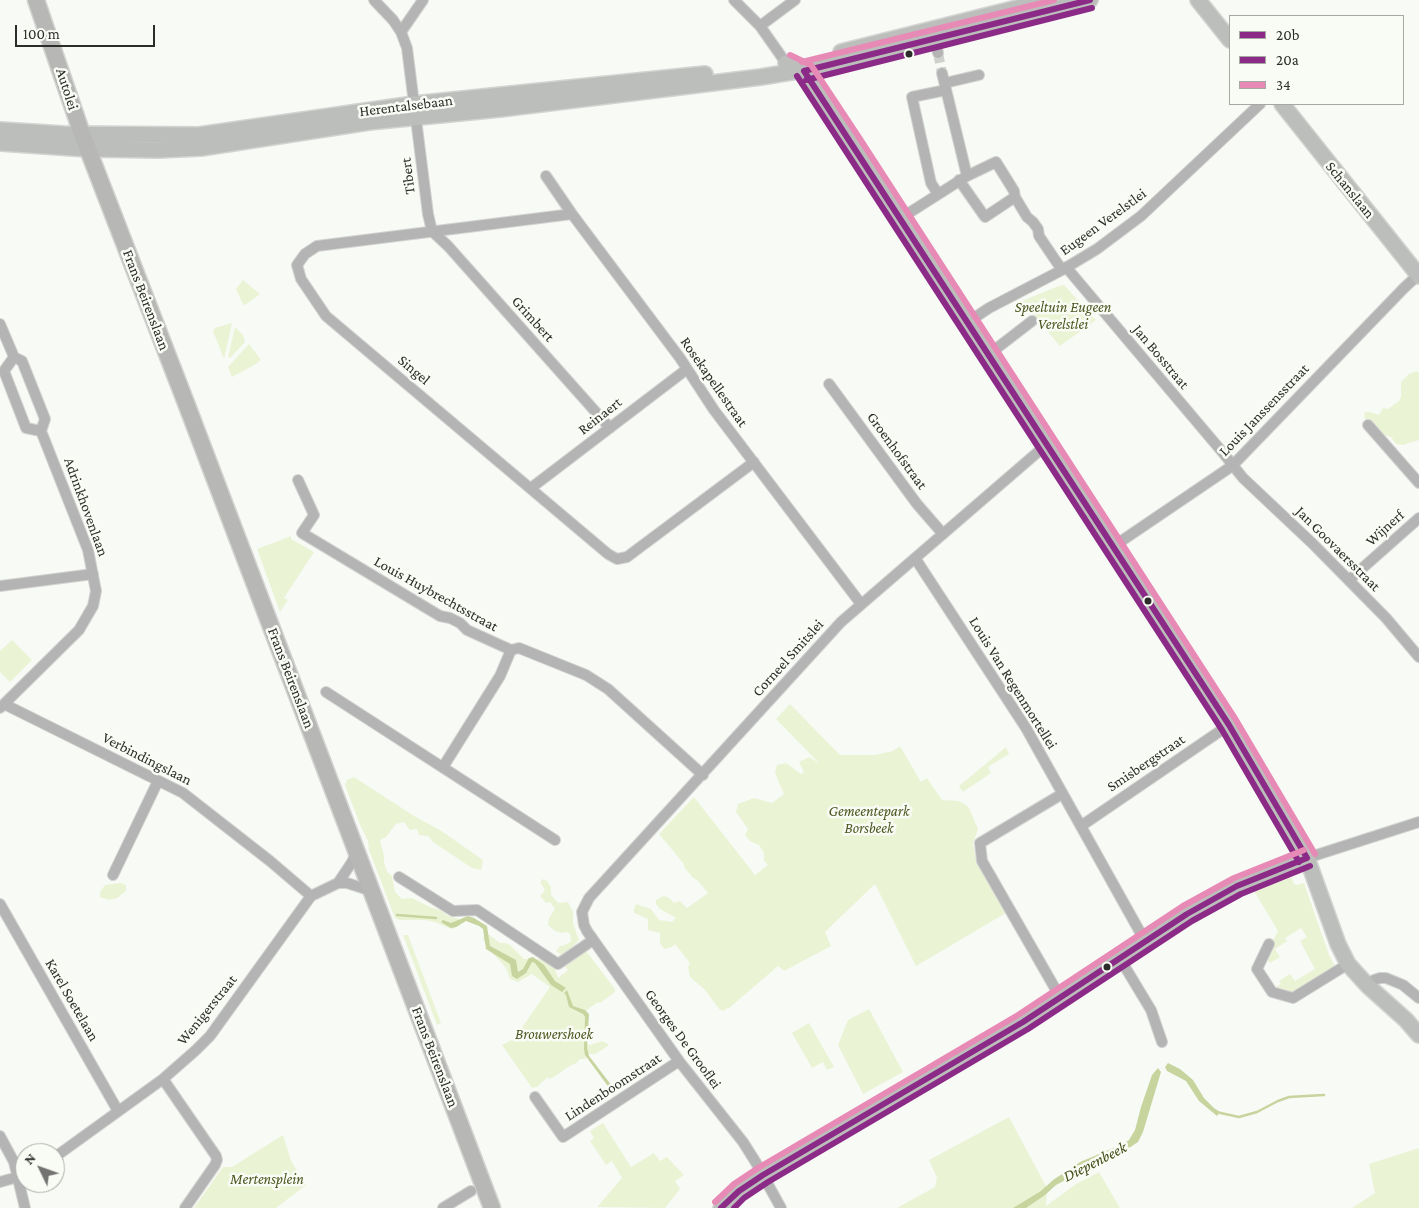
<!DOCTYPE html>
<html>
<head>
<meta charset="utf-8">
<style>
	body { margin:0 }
	#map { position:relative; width:1419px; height:1208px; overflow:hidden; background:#f8faf6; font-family:"Crimson Pro",serif }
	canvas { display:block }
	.legend { position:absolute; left:1229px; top:15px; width:175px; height:90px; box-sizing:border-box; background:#f9fbf5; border:1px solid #a7a8a4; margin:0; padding:6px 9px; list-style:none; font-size:15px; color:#2c2c2a }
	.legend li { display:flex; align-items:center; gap:10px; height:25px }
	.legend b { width:25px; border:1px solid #a7a8a4 }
	.north { position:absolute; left:15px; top:1143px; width:50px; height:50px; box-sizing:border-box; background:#f9fbf5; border:1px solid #a7a8a4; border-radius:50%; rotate:312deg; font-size:14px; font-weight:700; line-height:20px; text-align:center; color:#2c2c2a }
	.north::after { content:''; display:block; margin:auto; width:18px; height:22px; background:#737471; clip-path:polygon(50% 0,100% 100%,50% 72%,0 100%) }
	.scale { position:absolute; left:15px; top:25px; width:140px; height:22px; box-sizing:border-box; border:2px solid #2c2c2a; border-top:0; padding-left:6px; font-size:15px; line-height:18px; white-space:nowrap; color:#2c2c2a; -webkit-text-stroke:4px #f9fbf5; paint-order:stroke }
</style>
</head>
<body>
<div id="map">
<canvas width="1419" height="1208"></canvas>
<ul class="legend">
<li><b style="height:6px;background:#8c2b87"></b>20b</li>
<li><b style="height:6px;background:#8c2b87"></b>20a</li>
<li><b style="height:6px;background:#e78ab6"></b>34</li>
</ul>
<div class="north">N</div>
<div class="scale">100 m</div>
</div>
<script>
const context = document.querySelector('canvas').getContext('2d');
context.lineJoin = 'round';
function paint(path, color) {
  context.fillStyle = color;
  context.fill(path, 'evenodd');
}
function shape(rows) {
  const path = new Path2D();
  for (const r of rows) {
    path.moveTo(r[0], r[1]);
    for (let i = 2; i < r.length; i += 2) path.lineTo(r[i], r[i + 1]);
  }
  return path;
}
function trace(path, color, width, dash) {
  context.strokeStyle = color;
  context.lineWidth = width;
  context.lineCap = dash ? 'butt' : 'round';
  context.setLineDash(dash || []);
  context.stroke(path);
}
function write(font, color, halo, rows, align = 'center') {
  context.font = font + ' "Crimson Pro",serif';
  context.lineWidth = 5;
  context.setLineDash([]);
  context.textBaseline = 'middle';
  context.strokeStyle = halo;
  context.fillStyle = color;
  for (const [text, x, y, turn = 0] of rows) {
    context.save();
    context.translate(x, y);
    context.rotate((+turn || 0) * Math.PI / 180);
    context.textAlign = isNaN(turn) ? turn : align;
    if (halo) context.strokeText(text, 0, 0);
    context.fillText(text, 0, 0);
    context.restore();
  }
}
const green = shape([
	[243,280,260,294,245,305,243,304,236,289],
	[1064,285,1096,320,1060,346,1022,301,1059,286],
	[232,323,224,359,213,331,215,328],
	[235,327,243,335,245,342,230,358,228,357],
	[249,344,261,360,256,364,232,377,228,367],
	[1417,371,1419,373,1419,440,1403,445,1396,444,1391,437,1381,434,1364,417,1365,412,1370,412,1379,415,1383,408,1388,409,1399,401,1401,397,1401,382,1409,374],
	[291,536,291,539,314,552,284,598,288,600,280,612,257,549],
	[12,640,32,660,10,682,0,672,0,651],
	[790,704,840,755,875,755,893,751,900,746,921,782,927,778,942,800,958,801,965,804,969,808,978,829,973,844,976,859,1006,913,916,966,875,884,825,932,831,946,784,971,778,966,728,1009,726,1008,725,1011,720,1010,705,990,690,977,688,967,690,963,675,944,672,947,664,949,660,943,660,933,648,930,648,919,634,913,634,909,636,904,651,909,659,920,672,922,676,918,660,909,656,904,656,900,664,896,669,898,674,903,680,901,687,908,708,893,697,880,693,878,684,867,684,864,659,834,694,797,755,875,768,865,764,861,764,853,759,845,750,841,745,835,748,829,736,812,738,804,754,798,772,803,784,794,775,773,777,765,786,763,801,774,804,772,799,762,809,757,819,763,776,719],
	[1006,747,1009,754,988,767,991,773,963,792,959,786],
	[354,777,414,816,440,830,483,860,481,870,472,868,433,842,428,836,419,835,417,829,410,830,404,822,396,824,386,837,380,840,384,856,384,862,387,872,392,876,395,892,402,899,412,898,430,907,440,910,448,916,459,919,461,923,459,926,451,929,435,922,425,920,399,920,395,918,369,850,368,841,361,827,345,785,347,780],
	[1291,877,1294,884,1297,885,1304,883,1329,955,1335,966,1293,992,1276,987,1281,984,1279,981,1290,974,1295,981,1315,969,1300,941,1307,937,1301,928,1285,938,1287,941,1275,949,1280,957,1270,963,1268,960,1263,960,1278,931,1254,891],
	[543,879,547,881,551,887,551,895,558,903,568,902,573,912,573,923,579,940,566,953,560,954,556,951,560,946,562,946,571,942,570,934,567,932,562,933,555,931,548,925,549,918,555,909,550,902,546,903,540,896,545,890,540,882],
	[121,883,126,885,126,891,117,898,109,900,100,897,100,892,105,885],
	[488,934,500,943,506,943,510,945,524,959,542,959,555,969,558,978,568,970,565,967,586,951,615,989,615,992,600,1003,598,1002,588,1009,586,1011,588,1016,584,1043,590,1045,602,1041,608,1044,608,1046,595,1054,588,1054,585,1059,580,1059,575,1064,571,1065,554,1077,549,1079,548,1077,537,1087,532,1088,502,1045,514,1039,550,987,532,974,518,982,510,979,506,968,488,948,483,939,484,935],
	[403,935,408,935,441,1023,437,1025],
	[869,1009,903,1072,863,1094,838,1045,848,1020],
	[809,1023,834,1067,827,1070,823,1062,812,1068,792,1033],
	[1009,1117,1047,1188,1046,1206,1076,1184,1099,1172,1120,1208,897,1208,935,1187,937,1178,929,1160],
	[603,1123,631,1167,654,1153,660,1161,667,1157,684,1175,675,1181,680,1189,665,1208,597,1207,622,1178,612,1161,606,1165,590,1141,594,1138,590,1131],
	[283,1135,291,1161,306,1185,276,1208,194,1208,223,1167,232,1167],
	[1419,1148,1419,1208,1352,1208,1375,1193,1369,1164]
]);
const water = shape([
	[468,916,474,918,487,926,490,946,516,960,518,972,523,969,529,958,533,957,544,965,555,981,566,988,562,992,551,985,535,963,532,962,526,973,517,979,512,976,510,964,486,949,483,929,479,926,466,921,456,927,451,928,441,922,443,920,451,923],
	[567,990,573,1006,585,1010,589,1014,587,1048,589,1056,612,1086,610,1089,585,1055,584,1049,585,1017,583,1014,569,1007,566,995,564,993],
	[1168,1063,1180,1069,1193,1080,1204,1098,1214,1108,1220,1112,1217,1116,1199,1101,1186,1081,1167,1071,1165,1067],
	[1158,1068,1161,1072,1143,1132,1138,1142,1126,1150,1085,1166,1073,1176,1056,1185,1045,1195,1026,1208,1013,1208,1041,1191,1053,1180,1080,1162,1123,1144,1129,1140,1135,1130,1141,1107,1152,1075]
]);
const stream = shape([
	[397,915,436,918],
	[1216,1112,1239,1117,1257,1112,1278,1101,1289,1097,1324,1095]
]);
const streetTunnel = shape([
	[938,53,942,73]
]);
const street = shape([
	[374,0,393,20,401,32,407,48,428,214,432,231],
	[734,0,760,26,786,63],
	[760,26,795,0],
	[401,32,423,0],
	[935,39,938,53],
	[945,83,979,75],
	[546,176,572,214,680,358,714,410,861,604],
	[967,176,996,162,1014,191,1015,197,1027,217,1033,222,1038,229,1039,236,1062,270],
	[959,180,985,217,1015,197],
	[938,194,931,183,912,97,946,90],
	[572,214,317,246,305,254,297,265,301,279,326,316,608,554,617,559,627,557,754,462],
	[901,218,967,176,942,73],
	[432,231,448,246,610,428],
	[1066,267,1224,454,1243,478,1313,544,1386,618,1419,657],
	[968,322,989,308,1062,270,1097,249,1141,216,1260,104],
	[0,324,14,357,22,361,45,419,41,431,88,550,96,591,93,606,79,630,0,708],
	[988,355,1032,321],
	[14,357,4,371,26,428,41,431],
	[829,384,917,504,943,534],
	[1368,425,1419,483],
	[298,480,314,515,302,533,440,616,450,618,460,623,467,630,511,650,519,648,586,675,608,689,703,775],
	[531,488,687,369],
	[1114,546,1232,466,1404,288,1418,275],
	[915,558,1026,728,1145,941],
	[1349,580,1419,518],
	[0,586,93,574],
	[326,692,555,840],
	[4,704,183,793,270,861,311,896],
	[443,767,500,676,511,650],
	[1081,826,1229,725],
	[1307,858,1419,822],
	[113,875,158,781],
	[399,877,453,911,477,910,558,964,593,940],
	[338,883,347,883,372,891],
	[0,904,118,1111],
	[1269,944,1257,969,1272,992,1293,998,1348,964],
	[1119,957,1151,1010,1162,1042],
	[1368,986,1374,980,1380,978,1386,978,1403,985,1419,998],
	[1060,997,982,861,980,843,1062,794],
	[163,1079,216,1156,217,1160,215,1165,185,1208],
	[535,1097,563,1137,679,1061],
	[0,1136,14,1162,25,1208],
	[55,1157,163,1079,196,1050,210,1036,311,896,338,883,352,862,357,851],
	[0,1182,25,1175],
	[443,1208,471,1191],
	[781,1208,755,1161,743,1142,679,1061,587,931,584,925,582,912,589,898,841,622,1046,445]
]);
const secondary = shape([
	[1198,0,1230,40],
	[841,52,1041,2],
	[786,63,804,71,1229,725,1307,858,1338,944,1348,964,1368,986,1406,1020,1419,1035],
	[1282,104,1419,276],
	[0,130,63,134,199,135,414,104,705,74],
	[0,143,88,149,159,150,201,148,369,122,500,109,761,77,827,66,1090,0],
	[721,1208,739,1191,763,1175,1023,1022,1187,914,1237,886,1307,858]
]);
const primary = shape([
	[36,0,82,134,186,403,492,1208]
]);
const bus1 = shape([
	[804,71,1229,725,1307,858],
	[804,71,1090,0],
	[721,1208,739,1191,763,1175,1023,1022,1187,914,1237,886,1307,858]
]);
const bus2 = shape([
	[797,76,1222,730,1299,862],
	[806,80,1092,8],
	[734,1208,744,1198,768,1182,1028,1029,1192,921,1241,894,1310,866]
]);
const bus3 = shape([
	[790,55,811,65,860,139,1236,720,1315,854],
	[802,62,1054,0],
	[715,1202,734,1184,758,1168,1018,1015,1183,906,1234,878,1304,850]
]);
const markers = [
	[909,54,4.5,"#2c2c2a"],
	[1148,601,4.5,"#2c2c2a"],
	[1107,967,4.5,"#2c2c2a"]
];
const streetNames = [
	["Autolei",67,89,72],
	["Herentalsebaan",406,106,-7],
	["Tibert",408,176,-97],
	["Schanslaan",1350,190,51],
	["Eugeen Verelstlei",1103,222,-36],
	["Frans Beirenslaan",146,300,69],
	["Grimbert",533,319,48],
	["Jan Bosstraat",1161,357,50],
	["Singel",414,370,40],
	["Rosekapellestraat",714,382,55],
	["Louis Janssensstraat",1264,410,-46],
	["Reinaert",600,416,-38],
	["Groenhofstraat",897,451,54],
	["Adrinkhovenlaan",86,507,70],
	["Wijnerf",1385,528,-42],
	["Jan Goovaersstraat",1338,549,45],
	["Louis Huybrechtsstraat",436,594,29],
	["Corneel Smitslei",788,658,-48],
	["Frans Beirenslaan",291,678,69],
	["Louis Van Regenmortellei",1013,683,58],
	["Verbindingslaan",147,759,27],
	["Smisbergstraat",1146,763,-34],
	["Karel Soetelaan",72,1000,60],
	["Wenigerstraat",207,1010,-51],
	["Georges De Grooflei",683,1039,54],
	["Frans Beirenslaan",435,1057,69],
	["Lindenboomstraat",613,1087,-33]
];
const parkNames = [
	["Speeltuin Eugeen",1063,307],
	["Verelstlei",1063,324],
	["Gemeentepark",869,811],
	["Borsbeek",869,828],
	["Brouwershoek",554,1034],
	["Mertensplein",267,1179]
];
const waterNames = [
	["Diepenbeek",1095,1162,-27]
];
paint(green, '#ebf3d5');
paint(water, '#c8d49e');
trace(stream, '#c8d49e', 2.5);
trace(streetTunnel, '#cfd1cd', 10, [10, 5]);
trace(street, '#d3d4d2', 12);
trace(secondary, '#d3d4d2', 18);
trace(primary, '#d3d4d2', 19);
trace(street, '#b4b4b4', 10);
trace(secondary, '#bcbebc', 15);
trace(primary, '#b7b7b6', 16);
trace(bus1, '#8c2b87', 6);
trace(bus2, '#8c2b87', 6);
trace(bus3, '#e78ab6', 6);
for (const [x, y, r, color] of markers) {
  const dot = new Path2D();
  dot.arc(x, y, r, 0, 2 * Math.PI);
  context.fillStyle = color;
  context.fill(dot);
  trace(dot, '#f9fbf5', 2);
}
write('15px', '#2c2c2a', '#f9fbf5', streetNames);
write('italic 15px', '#4c5620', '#f9fbf5', parkNames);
write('italic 16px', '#434d16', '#f9fbf5', waterNames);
</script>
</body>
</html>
